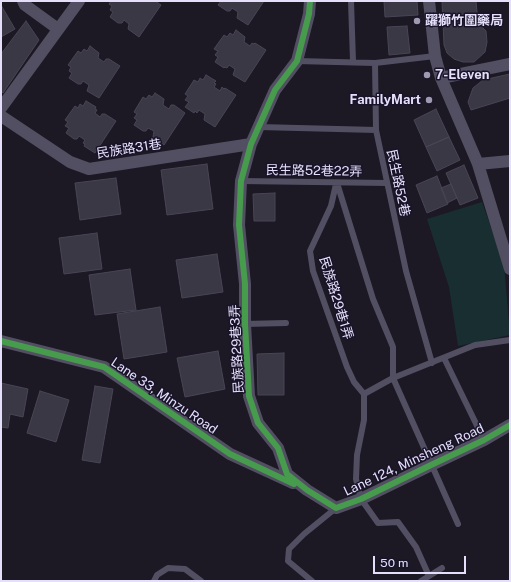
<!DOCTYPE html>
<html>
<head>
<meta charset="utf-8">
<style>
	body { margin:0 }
	#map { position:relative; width:511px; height:582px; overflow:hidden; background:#1c1924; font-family:"Public Sans",sans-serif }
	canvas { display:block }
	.frame { position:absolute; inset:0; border:2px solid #e5dffb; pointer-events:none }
	.scale { position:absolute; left:373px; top:556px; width:93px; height:18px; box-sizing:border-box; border:2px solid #e5dffb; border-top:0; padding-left:5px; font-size:12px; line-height:14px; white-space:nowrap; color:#e5dffb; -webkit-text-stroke:3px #191429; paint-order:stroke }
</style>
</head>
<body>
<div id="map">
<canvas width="511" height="582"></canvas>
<div class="frame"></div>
<div class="scale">50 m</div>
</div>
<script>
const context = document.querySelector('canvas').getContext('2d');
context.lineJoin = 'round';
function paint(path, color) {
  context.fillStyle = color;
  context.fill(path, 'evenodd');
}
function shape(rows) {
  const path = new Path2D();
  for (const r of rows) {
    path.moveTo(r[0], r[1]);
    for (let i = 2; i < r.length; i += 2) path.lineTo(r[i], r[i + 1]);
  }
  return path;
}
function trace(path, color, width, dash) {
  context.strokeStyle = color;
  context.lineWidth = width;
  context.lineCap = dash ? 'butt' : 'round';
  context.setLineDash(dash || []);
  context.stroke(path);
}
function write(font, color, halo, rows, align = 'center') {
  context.font = font + ' "Public Sans","Noto Sans TC",sans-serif';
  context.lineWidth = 3;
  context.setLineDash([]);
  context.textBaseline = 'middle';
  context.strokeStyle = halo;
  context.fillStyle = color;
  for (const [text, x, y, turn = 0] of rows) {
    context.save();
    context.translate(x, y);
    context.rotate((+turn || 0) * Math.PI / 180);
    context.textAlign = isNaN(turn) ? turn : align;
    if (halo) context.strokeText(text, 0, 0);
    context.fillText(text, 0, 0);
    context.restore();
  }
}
const green = shape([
	[482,202,504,264,510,335,458,346,449,287,427,219]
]);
const building = shape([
	[111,1,155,1,161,5,139,37,128,29,129,24,124,20,122,23,118,23,110,17,113,12,110,10,112,6,109,4,111,1],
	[221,1,264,1,248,25,237,18,238,12,232,8,230,11,227,11,218,5,221,1],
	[384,1,417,1,418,15,385,17,384,1],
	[442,1,476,1,478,23,486,31,487,42,485,52,474,62,463,62,454,59,447,53,444,45,442,1],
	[1,5,15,29,1,37,1,5],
	[26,21,39,40,3,93,1,91,1,54,26,21],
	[407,26,410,53,389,55,387,27,407,26],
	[236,30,245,37,244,42,250,46,252,43,254,44,255,43,266,50,245,82,233,75,235,69,229,65,227,68,225,67,224,68,215,62,218,57,215,55,218,51,214,49,224,35,227,37,230,33,233,35,236,30],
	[90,46,99,53,98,58,104,62,106,59,109,59,120,66,99,98,87,91,89,85,83,81,81,84,78,84,69,78,72,73,69,71,71,67,68,65,78,51,81,53,84,49,87,51,90,46],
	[510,74,510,98,471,110,468,102,473,88,483,80,510,74],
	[206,75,216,81,214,83,216,84,214,87,220,91,222,87,224,89,225,88,236,95,215,127,204,120,205,114,199,110,197,113,195,111,194,113,185,107,189,102,185,100,188,96,185,94,194,80,198,82,200,78,203,80,206,75],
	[155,93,164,99,163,105,169,109,171,105,174,105,185,113,164,145,153,137,154,131,148,128,146,131,143,131,134,125,137,120,134,118,137,114,134,112,143,97,146,99,149,95,152,97,155,93],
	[86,101,96,107,95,109,97,110,95,113,100,117,102,114,105,114,116,121,95,153,84,146,85,144,83,143,85,140,79,136,77,139,74,139,66,133,69,128,65,126,68,122,65,120,75,106,78,108,80,104,83,106,86,101],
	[436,109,449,137,426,147,414,120,436,109],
	[449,137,460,160,437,171,426,147,449,137],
	[207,164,213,209,167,215,161,170,207,164],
	[464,165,478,198,460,205,446,173,464,165],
	[437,176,448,204,427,213,416,185,437,176],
	[116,178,121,214,80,220,75,183,116,178],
	[451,184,457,198,447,203,441,188,451,184],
	[275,193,275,221,254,221,253,194,275,193],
	[97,233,102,269,64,274,59,238,97,233],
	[217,254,223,292,182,298,176,260,217,254],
	[130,269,136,310,95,315,89,275,130,269],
	[160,307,167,352,124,359,117,314,160,307],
	[218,351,225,389,185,397,177,358,218,351],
	[284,353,284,395,258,395,257,354,284,353],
	[1,383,28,389,23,417,10,414,8,428,1,427,1,383],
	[95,386,113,389,100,463,82,460,95,386],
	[40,391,69,400,56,442,27,433,40,391]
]);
const service = shape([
	[351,1,353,61],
	[297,61,375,63],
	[259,127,376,130],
	[241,181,387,183],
	[337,183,373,299,393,347,393,378,458,524],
	[336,184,331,206,310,251,313,271,347,367,354,382,364,394],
	[245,324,286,323],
	[444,358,484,440],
	[432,363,406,271,376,130,375,63,435,56],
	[364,394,364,420,357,455,356,479,361,499,378,523,398,522,416,547,429,576],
	[364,394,393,378,475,345,510,340],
	[154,581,157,575,168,568,185,569,201,581],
	[312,581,288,561,289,549,304,534,336,508],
	[421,581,442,568]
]);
const minor = shape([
	[23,1,25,5,58,29],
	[310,1,309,14,297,61,275,90,251,144,241,181,239,225,245,284,245,324,249,396,258,423,278,448,287,474,307,490,336,508,361,499,431,465,484,440,510,425],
	[429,1,435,56,441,78,478,164,510,269],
	[441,78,510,64],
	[1,108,79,1],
	[1,116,70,162,89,169,251,144],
	[478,164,510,161],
	[1,341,104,367,230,454,293,483]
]);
const cycleway = shape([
	[310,1,309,14,297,61,275,90,251,144,241,181,239,225,245,284,245,324,249,396,258,423,278,448,287,474,307,490,336,508,361,499,431,465,484,440,510,425],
	[1,341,104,367,230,454,294,484]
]);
const markers = [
	[417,21,4,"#9f9ab0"],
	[427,75,4,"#9f9ab0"],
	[429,100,4,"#9f9ab0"]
];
const poiNames = [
	["躍獅竹圍藥局",425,21],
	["7-Eleven",435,75],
	["FamilyMart",421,100,"right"]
];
const streetNames = [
	["民族路31巷",129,149,-9],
	["民生路52巷22弄",314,171,1],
	["民生路52巷",398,183,78],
	["民族路29巷1弄",336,298,73],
	["民族路29巷3弄",237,349,-93],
	["Lane 33, Minzu Road",164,396,34],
	["Lane 124, Minsheng Road",414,460,-25]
];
paint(green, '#192e30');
paint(building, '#3b3845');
trace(building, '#494555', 1);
trace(service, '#524f63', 6);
trace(minor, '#524f63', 12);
trace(cycleway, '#469c4c', 6);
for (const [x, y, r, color] of markers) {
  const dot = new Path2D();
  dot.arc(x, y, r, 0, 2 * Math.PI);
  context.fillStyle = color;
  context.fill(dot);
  trace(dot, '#191429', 1.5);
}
write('bold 13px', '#e5dffb', '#191429', poiNames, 'left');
write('13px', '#e5dffb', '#191429', streetNames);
</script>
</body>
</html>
